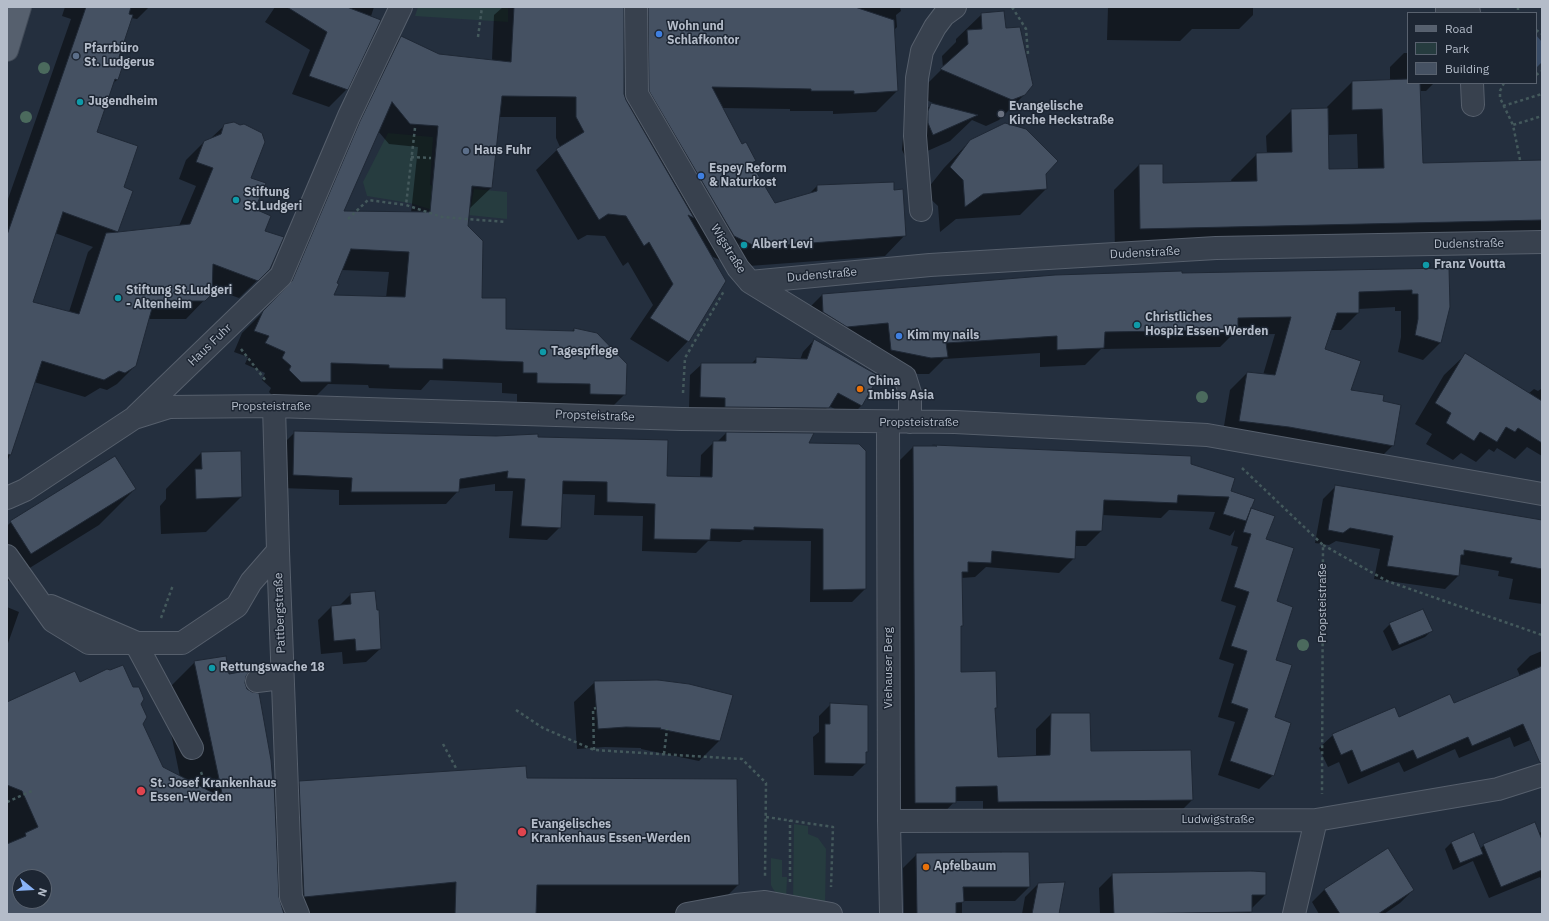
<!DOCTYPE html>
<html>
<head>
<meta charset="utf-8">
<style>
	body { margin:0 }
	#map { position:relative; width:1549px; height:921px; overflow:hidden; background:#242f3e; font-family:"IBM Plex Sans",sans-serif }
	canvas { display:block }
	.frame { position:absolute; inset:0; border:8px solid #b4bcc9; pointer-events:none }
	.legend { position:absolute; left:1407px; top:12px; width:130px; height:72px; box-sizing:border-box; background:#1d2633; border:1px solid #59626f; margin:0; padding:5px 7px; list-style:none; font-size:12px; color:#b4bcc9 }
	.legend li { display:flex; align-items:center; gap:8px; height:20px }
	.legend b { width:20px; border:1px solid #59626f }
	.north { position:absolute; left:12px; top:869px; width:40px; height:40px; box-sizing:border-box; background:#1d2633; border:1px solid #59626f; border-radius:50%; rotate:108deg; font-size:11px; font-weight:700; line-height:16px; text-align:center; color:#b4bcc9 }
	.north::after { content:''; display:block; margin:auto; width:14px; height:18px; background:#8ab4f8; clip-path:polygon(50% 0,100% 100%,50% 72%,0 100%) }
</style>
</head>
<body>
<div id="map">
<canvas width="1549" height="921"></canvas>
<div class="frame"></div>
<ul class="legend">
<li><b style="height:5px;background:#56606e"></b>Road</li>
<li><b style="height:11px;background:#263c3f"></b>Park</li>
<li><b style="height:11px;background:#455162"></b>Building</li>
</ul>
<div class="north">N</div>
</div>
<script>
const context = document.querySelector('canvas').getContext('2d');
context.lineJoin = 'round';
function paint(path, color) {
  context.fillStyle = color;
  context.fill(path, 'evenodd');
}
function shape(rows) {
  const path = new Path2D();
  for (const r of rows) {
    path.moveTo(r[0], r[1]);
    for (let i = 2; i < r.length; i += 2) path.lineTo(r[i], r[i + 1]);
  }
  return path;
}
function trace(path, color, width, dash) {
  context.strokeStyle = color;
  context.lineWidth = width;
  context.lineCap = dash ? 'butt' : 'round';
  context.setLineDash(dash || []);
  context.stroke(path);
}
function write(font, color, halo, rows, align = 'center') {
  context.font = font + ' "IBM Plex Sans",sans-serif';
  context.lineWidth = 3;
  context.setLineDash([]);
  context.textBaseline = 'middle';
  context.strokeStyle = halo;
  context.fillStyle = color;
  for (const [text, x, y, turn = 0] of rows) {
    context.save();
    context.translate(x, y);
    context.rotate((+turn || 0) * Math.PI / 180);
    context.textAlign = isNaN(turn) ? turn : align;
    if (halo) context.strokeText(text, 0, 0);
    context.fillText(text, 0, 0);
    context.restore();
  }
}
const green = shape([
	[418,7,508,7,508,22,415,16],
	[388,133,433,137,430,185,447,187,449,203,471,206,474,189,507,192,507,219,439,212,410,203,367,196,363,182],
	[794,824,808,826,808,834,818,838,826,849,825,907,793,903],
	[771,858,782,860,782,877,787,877,786,900,777,894,773,889,771,885]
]);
const water = shape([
	[1536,35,1542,42,1542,62,1536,68]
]);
const shadow = shape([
	[65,7,149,7,137,19,131,18,118,58,117,80,112,84,95,132,123,188,131,191,117,233,179,226,196,186,179,179,186,160,205,141,210,139,225,125,250,178,254,210,264,232,270,268,239,298,211,288,211,293,186,319,148,319,135,366,117,384,107,390,100,388,85,397,34,382,7,463,7,202,71,19,62,16],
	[55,233,93,247,88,252,69,312,31,303],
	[275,7,374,7,347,89,329,107,292,94,310,50,265,22],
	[503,7,900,7,901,11,896,15,897,27,894,30,897,91,876,112,833,114,833,111,790,111,790,109,722,108,741,146,755,160,750,165,775,205,809,194,817,186,894,191,905,235,885,256,735,267,711,256,688,341,668,362,630,339,653,305,628,262,623,266,605,236,587,235,578,240,536,170,560,147,556,138,556,117,499,117,491,188,469,209,467,226,481,299,505,330,571,332,574,329,625,394,604,415,569,414,569,404,517,403,517,394,502,393,502,383,430,380,421,390,369,388,368,385,328,384,309,403,280,403,269,392,271,388,262,380,265,373,245,364,248,357,234,352,242,333,272,303,340,143,380,58,401,37,439,55,492,60,494,15],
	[623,18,626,22,628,28,629,107,624,94],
	[378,131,389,144,418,147,411,213,343,212],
	[342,270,389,272,386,298,332,296],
	[1108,7,1253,7,1253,15,1239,29,1192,29,1180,41,1107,40],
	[982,14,1005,29,1025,94,999,120,986,126,972,120,950,141,907,160,902,150,903,138,905,130,933,103,916,95,943,68,942,56,956,42,956,39],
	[1404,53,1408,53,1408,83,1434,83,1426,91,1419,91,1422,164,1542,161,1542,243,1115,254,1114,190,1139,165,1162,165,1162,184,1232,182,1231,180,1257,154,1267,154,1266,136,1292,110,1327,109,1327,107,1352,82,1390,81,1390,67],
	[1357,134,1358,169,1328,170,1327,135],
	[970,141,1045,174,1046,189,1020,215,956,219,940,232,938,206,924,193,944,168],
	[1448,269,1449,306,1440,343,1423,360,1398,352,1401,337,1401,311,1395,311,1395,307,1358,309,1358,313,1341,330,1330,330,1324,350,1350,391,1381,402,1393,445,1375,463,1222,438,1230,390,1247,373,1263,375,1275,334,1232,335,1220,347,1101,349,1085,365,1040,367,1040,353,944,359,929,374,918,374,874,368,871,340,829,344,806,330,805,312,822,295,1181,274],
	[814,340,878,376,861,406,850,417,829,406,816,419,689,408,690,375,702,364,751,364,757,358,800,360,803,352],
	[1465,355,1528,394,1534,389,1538,391,1541,389,1542,390,1542,456,1527,447,1515,459,1497,448,1494,452,1489,449,1476,462,1461,453,1453,460,1426,444,1432,434,1415,424,1444,375],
	[295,432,537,438,666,477,700,478,701,455,714,442,717,442,726,433,865,452,865,589,852,602,810,602,811,541,743,540,740,542,708,541,696,553,642,551,643,516,594,515,595,495,561,494,560,527,547,540,509,538,513,491,495,491,495,484,458,489,458,491,446,504,339,505,339,490,281,488,282,445],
	[934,446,1190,457,1190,465,1229,492,1250,508,1265,540,1276,602,1273,775,1259,789,1218,775,1235,722,1218,717,1234,664,1219,659,1236,606,1221,601,1238,547,1231,545,1235,530,1230,536,1209,529,1215,512,1169,510,1161,518,1102,515,1101,531,1086,546,1074,546,1074,558,1059,573,986,567,975,577,961,578,962,626,960,627,960,673,996,708,994,709,997,758,1036,757,1036,729,1051,714,1090,752,1190,751,1192,800,1177,815,983,817,983,801,955,801,940,817,901,818,898,462,913,447,932,447],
	[240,452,241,497,206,532,161,534,160,506,166,499,166,489,201,453],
	[1336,486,1542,521,1542,604,1509,599,1513,579,1498,576,1499,571,1459,564,1458,576,1445,589,1374,579,1380,549,1336,541,1329,545,1315,543,1323,499],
	[135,489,99,525,7,582,7,526,11,522],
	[351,594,380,649,366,662,343,664,342,652,321,654,318,620,331,607,339,606],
	[7,607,19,612,7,646],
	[1390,624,1431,631,1425,637,1392,651,1383,631],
	[1542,651,1542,735,1514,747,1510,737,1459,758,1455,749,1404,772,1399,762,1348,784,1339,762,1328,767,1319,748,1333,735,1454,705,1520,676,1517,669,1530,656],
	[195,662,228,675,245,675,244,683,274,808,300,782,527,779,738,885,709,914,7,914,7,703,80,683,140,704,142,724,162,767,180,777,163,694],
	[20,877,44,877,44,901,20,901],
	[595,682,719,741,699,761,641,749,641,748,605,747,577,749,574,702],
	[831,704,867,751,865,753,865,764,853,776,814,775,813,737,819,732,819,716],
	[1542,832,1542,881,1540,877,1489,898,1473,861,1453,870,1445,849,1452,842,1480,849,1484,845],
	[1028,853,1029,887,1015,901,962,901,962,914,904,914,903,868,917,854],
	[1113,874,1265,895,1251,909,1251,911,1249,914,1100,914,1099,888],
	[1038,884,1058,914,1022,914,1025,897],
	[1325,889,1413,890,1400,903,1384,914,1319,914,1312,902]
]);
const building = shape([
	[86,7,131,7,129,14,133,15,119,57,125,59,118,80,115,79,97,132,138,146,124,187,133,191,118,232,190,224,213,168,196,162,204,141,221,134,224,124,234,122,240,125,244,124,262,133,265,142,251,178,266,183,255,209,271,216,265,231,284,237,270,269,258,281,213,264,212,294,205,301,154,301,136,366,125,373,119,371,104,380,42,361,11,455,7,454,7,235,86,7],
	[63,212,118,232,106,233,79,314,33,302,63,212],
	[287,7,347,7,381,20,348,90,309,76,327,32,287,7],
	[514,7,624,7,624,94,626,100,694,218,688,215,726,281,689,342,650,318,673,284,649,242,644,246,626,216,608,214,599,220,556,149,584,132,576,117,576,97,502,96,492,188,472,186,468,226,483,241,482,298,506,298,506,329,574,331,574,328,597,333,627,364,626,395,590,394,590,384,537,383,537,373,523,373,523,362,443,359,443,369,389,368,389,365,331,363,331,382,301,382,289,370,291,366,282,358,285,352,265,343,269,336,254,331,263,311,292,281,360,121,401,36,439,54,511,62,514,7],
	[392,102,410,124,438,126,430,212,344,211,392,102],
	[351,249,409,252,405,297,334,295,339,284,337,283,351,249],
	[648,7,855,7,894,20,898,91,854,94,854,91,811,91,811,89,712,87,742,144,746,142,756,161,751,163,775,203,817,191,817,185,894,182,894,190,903,189,906,236,757,247,734,236,649,91,648,7],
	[1004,11,1006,28,1020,27,1033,85,1025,95,1012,100,940,69,968,44,967,30,982,29,981,13,1004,11],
	[1408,79,1408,83,1420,83,1423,163,1542,160,1542,220,1140,229,1139,164,1163,164,1163,183,1257,181,1256,153,1292,152,1291,109,1328,108,1329,169,1384,168,1382,109,1352,110,1352,81,1408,79],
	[931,103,978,115,933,135,928,123,928,111,931,103],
	[1005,123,1026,129,1058,161,1046,174,1047,189,983,194,965,207,963,180,950,167,970,140,1005,123],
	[1449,268,1450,307,1441,343,1415,335,1418,319,1418,294,1412,294,1412,290,1359,292,1359,313,1337,313,1325,349,1361,361,1351,390,1384,395,1383,401,1401,405,1394,446,1289,427,1239,421,1247,372,1275,375,1291,317,1238,318,1238,330,1105,332,1104,348,1057,350,1057,336,946,343,948,357,931,358,891,350,888,323,847,327,823,312,822,294,1055,275,1182,271,1182,273,1449,268],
	[814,339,879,376,862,406,838,393,829,408,725,407,725,398,700,397,701,363,756,363,756,357,807,359,814,339],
	[1465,353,1542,401,1542,443,1518,428,1515,432,1506,427,1497,442,1480,432,1474,441,1446,423,1451,413,1435,403,1465,353],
	[294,431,496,436,538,434,538,437,668,440,667,476,712,477,713,441,726,441,726,432,814,433,809,443,859,444,866,451,866,589,823,590,823,529,754,527,754,530,711,529,710,540,654,539,655,504,607,502,607,482,563,481,561,528,521,526,525,479,507,478,508,471,460,479,459,492,351,492,352,478,293,475,294,431],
	[933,445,1191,456,1191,464,1235,478,1231,491,1255,499,1246,521,1223,514,1229,497,1178,495,1177,503,1104,500,1102,531,1076,531,1075,559,992,551,991,563,968,562,968,572,962,572,963,626,961,626,961,672,996,671,997,708,995,708,998,757,1050,755,1051,713,1090,713,1091,751,1191,750,1193,800,998,802,997,786,956,787,956,803,915,803,913,446,937,446,933,445],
	[241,451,242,497,196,499,195,469,202,469,201,452,241,451],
	[115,456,136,489,31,554,10,521,115,456],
	[1335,485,1542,520,1542,569,1510,563,1512,558,1464,550,1464,555,1461,555,1459,576,1387,566,1393,536,1350,528,1343,533,1328,530,1335,485],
	[1251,508,1275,516,1266,539,1294,548,1277,601,1293,607,1276,660,1292,665,1275,717,1291,723,1274,776,1230,761,1248,709,1231,703,1247,651,1231,646,1249,592,1234,587,1251,534,1243,532,1251,508],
	[375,591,377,610,379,610,381,649,356,651,355,639,334,641,331,606,351,604,350,593,375,591],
	[1423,609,1433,631,1399,645,1389,623,1423,609],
	[226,656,229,674,251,670,246,676,245,683,247,689,252,692,259,693,271,760,273,783,274,783,279,897,284,914,7,914,7,844,26,836,25,833,38,827,22,791,7,785,7,702,75,671,80,682,107,669,110,670,123,665,133,687,139,687,144,699,141,704,147,717,143,724,163,767,223,798,194,661,226,656],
	[20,877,44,877,44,901,20,901,20,877],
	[1542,666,1542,763,1540,763,1523,724,1472,746,1468,737,1417,759,1413,750,1361,772,1352,750,1341,755,1332,734,1395,707,1399,717,1450,694,1454,703,1542,666],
	[658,680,689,684,733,695,720,741,660,729,661,728,626,727,598,729,594,681,658,680],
	[830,703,868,705,868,752,866,752,866,764,825,763,825,724,830,724,830,703],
	[526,766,527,778,737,779,739,885,537,885,536,914,455,914,456,882,304,897,299,781,526,766],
	[1535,822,1542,840,1542,870,1501,887,1483,844,1535,822],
	[1474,832,1483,854,1460,863,1451,842,1474,832],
	[1388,848,1414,890,1378,914,1340,914,1324,889,1388,848],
	[1001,852,1029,852,1030,887,963,887,964,902,956,903,956,914,917,914,916,853,1001,852],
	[1252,871,1266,872,1266,895,1252,895,1252,912,1114,914,1112,873,1252,871],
	[1065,882,1059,914,1032,914,1038,883,1065,882]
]);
const path = shape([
	[991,7,991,8],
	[1012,7,1026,29,1028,54],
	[1518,7,1518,13],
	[1536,30,1542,34],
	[478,37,482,7],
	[1536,75,1542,71],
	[1504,83,1500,91,1500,98,1513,125],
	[1503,106,1542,94],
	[415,128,406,205,442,217,506,222],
	[411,157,431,158],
	[1520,160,1513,125,1542,116],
	[348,219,368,200,406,205],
	[241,349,266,381],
	[683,393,685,358,724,291],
	[1242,468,1323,545,1322,794],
	[1323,545,1387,581,1542,635],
	[161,618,173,585],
	[516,710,543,728,594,750,742,759,766,783,765,876],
	[443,744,457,770],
	[594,750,593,709,596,708],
	[664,754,667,729],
	[201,772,205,783],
	[7,802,34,790],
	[766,817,833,827,831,887],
	[790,882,790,820]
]);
const minor = shape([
	[636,7,637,94,738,268,750,282,905,377,910,393,910,422],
	[1447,7,1447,13],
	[1468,7,1469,13],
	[1472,83,1473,105],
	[921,210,915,136,917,78,922,51,935,27,944,15,955,7],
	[750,282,930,265,1216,248,1542,242],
	[274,406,278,551,291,897,298,914],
	[136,416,281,276,349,116,401,7],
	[888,423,889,821,891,914],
	[7,498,25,490,134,418,169,407,274,406,682,419,955,422,1207,435,1542,494],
	[7,556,53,621,89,643,182,643,237,606,251,582,278,551],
	[51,606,135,642,192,748],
	[257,681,282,678],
	[889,821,1316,820,1498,789,1542,775],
	[687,914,736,905,765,902,831,914],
	[1294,914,1316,820]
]);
const major = shape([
	[7,50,20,7]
]);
const trees = [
	[44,68],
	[26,117],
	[1202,397],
	[1303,645]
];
const markers = [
	[659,34,4,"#3f7fe0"],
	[76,56,4,"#5c6f8a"],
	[80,102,4,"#0f9aa8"],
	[1001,114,4,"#6b7280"],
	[466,151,4,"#5c6f8a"],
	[701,176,4,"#3f7fe0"],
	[236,200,4,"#0f9aa8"],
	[744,245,4,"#0f9aa8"],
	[1426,265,4,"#0f9aa8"],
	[118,298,4,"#0f9aa8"],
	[1137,325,4,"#0f9aa8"],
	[899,336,4,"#3f7fe0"],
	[543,352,4,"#0f9aa8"],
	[860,389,4,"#e8710a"],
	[212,668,4,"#0f9aa8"],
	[141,791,5,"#e0444e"],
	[522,832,5,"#e0444e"],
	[926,867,4,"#e8710a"]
];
const poiNames = [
	["Wohn und",667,27],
	["Schlafkontor",667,41],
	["Pfarrbüro",84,49],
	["St. Ludgerus",84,63],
	["Jugendheim",88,102],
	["Evangelische",1009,107],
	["Kirche Heckstraße",1009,121],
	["Haus Fuhr",474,151],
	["Espey Reform",709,169],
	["& Naturkost",709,183],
	["Stiftung",244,193],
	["St.Ludgeri",244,207],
	["Albert Levi",752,245],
	["Franz Voutta",1434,265],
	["Stiftung St.Ludgeri",126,291],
	["- Altenheim",126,305],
	["Christliches",1145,318],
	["Hospiz Essen-Werden",1145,332],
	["Kim my nails",907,336],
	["Tagespflege",551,352],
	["China",868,382],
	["Imbiss Asia",868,396],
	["Rettungswache 18",220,668],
	["St. Josef Krankenhaus",150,784],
	["Essen-Werden",150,798],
	["Evangelisches",531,825],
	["Krankenhaus Essen-Werden",531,839],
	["Apfelbaum",934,867]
];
const streetNames = [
	["Dudenstraße",1469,244,-1],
	["Wigstraße",728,249,58],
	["Dudenstraße",1145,253,-3],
	["Dudenstraße",822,275,-5],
	["Haus Fuhr",210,345,-44],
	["Propsteistraße",271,407],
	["Propsteistraße",595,416,2],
	["Propsteistraße",919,423],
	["Propsteistraße",1323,603,-90],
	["Pattbergstraße",280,613,-92],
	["Viehauser Berg",889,668,-90],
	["Ludwigstraße",1218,820]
];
paint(green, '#263c3f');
paint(water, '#394c67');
paint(shadow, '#0007');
paint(building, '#455162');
trace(building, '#1f2835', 1);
trace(minor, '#565f6c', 24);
trace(major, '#414a57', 24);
trace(path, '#44595c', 2.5, [3, 3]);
trace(minor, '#38414e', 22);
trace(major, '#56606e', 22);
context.fillStyle = '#4b6a5d';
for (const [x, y] of trees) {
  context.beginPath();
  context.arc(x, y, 6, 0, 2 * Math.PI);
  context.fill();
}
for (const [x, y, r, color] of markers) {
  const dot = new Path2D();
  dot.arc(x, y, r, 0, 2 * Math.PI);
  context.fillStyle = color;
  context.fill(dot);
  trace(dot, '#1d2633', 1.5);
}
write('bold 12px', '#b4bcc9', '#1d2633', poiNames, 'left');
write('12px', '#b4bcc9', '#1d2633', streetNames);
</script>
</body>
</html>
